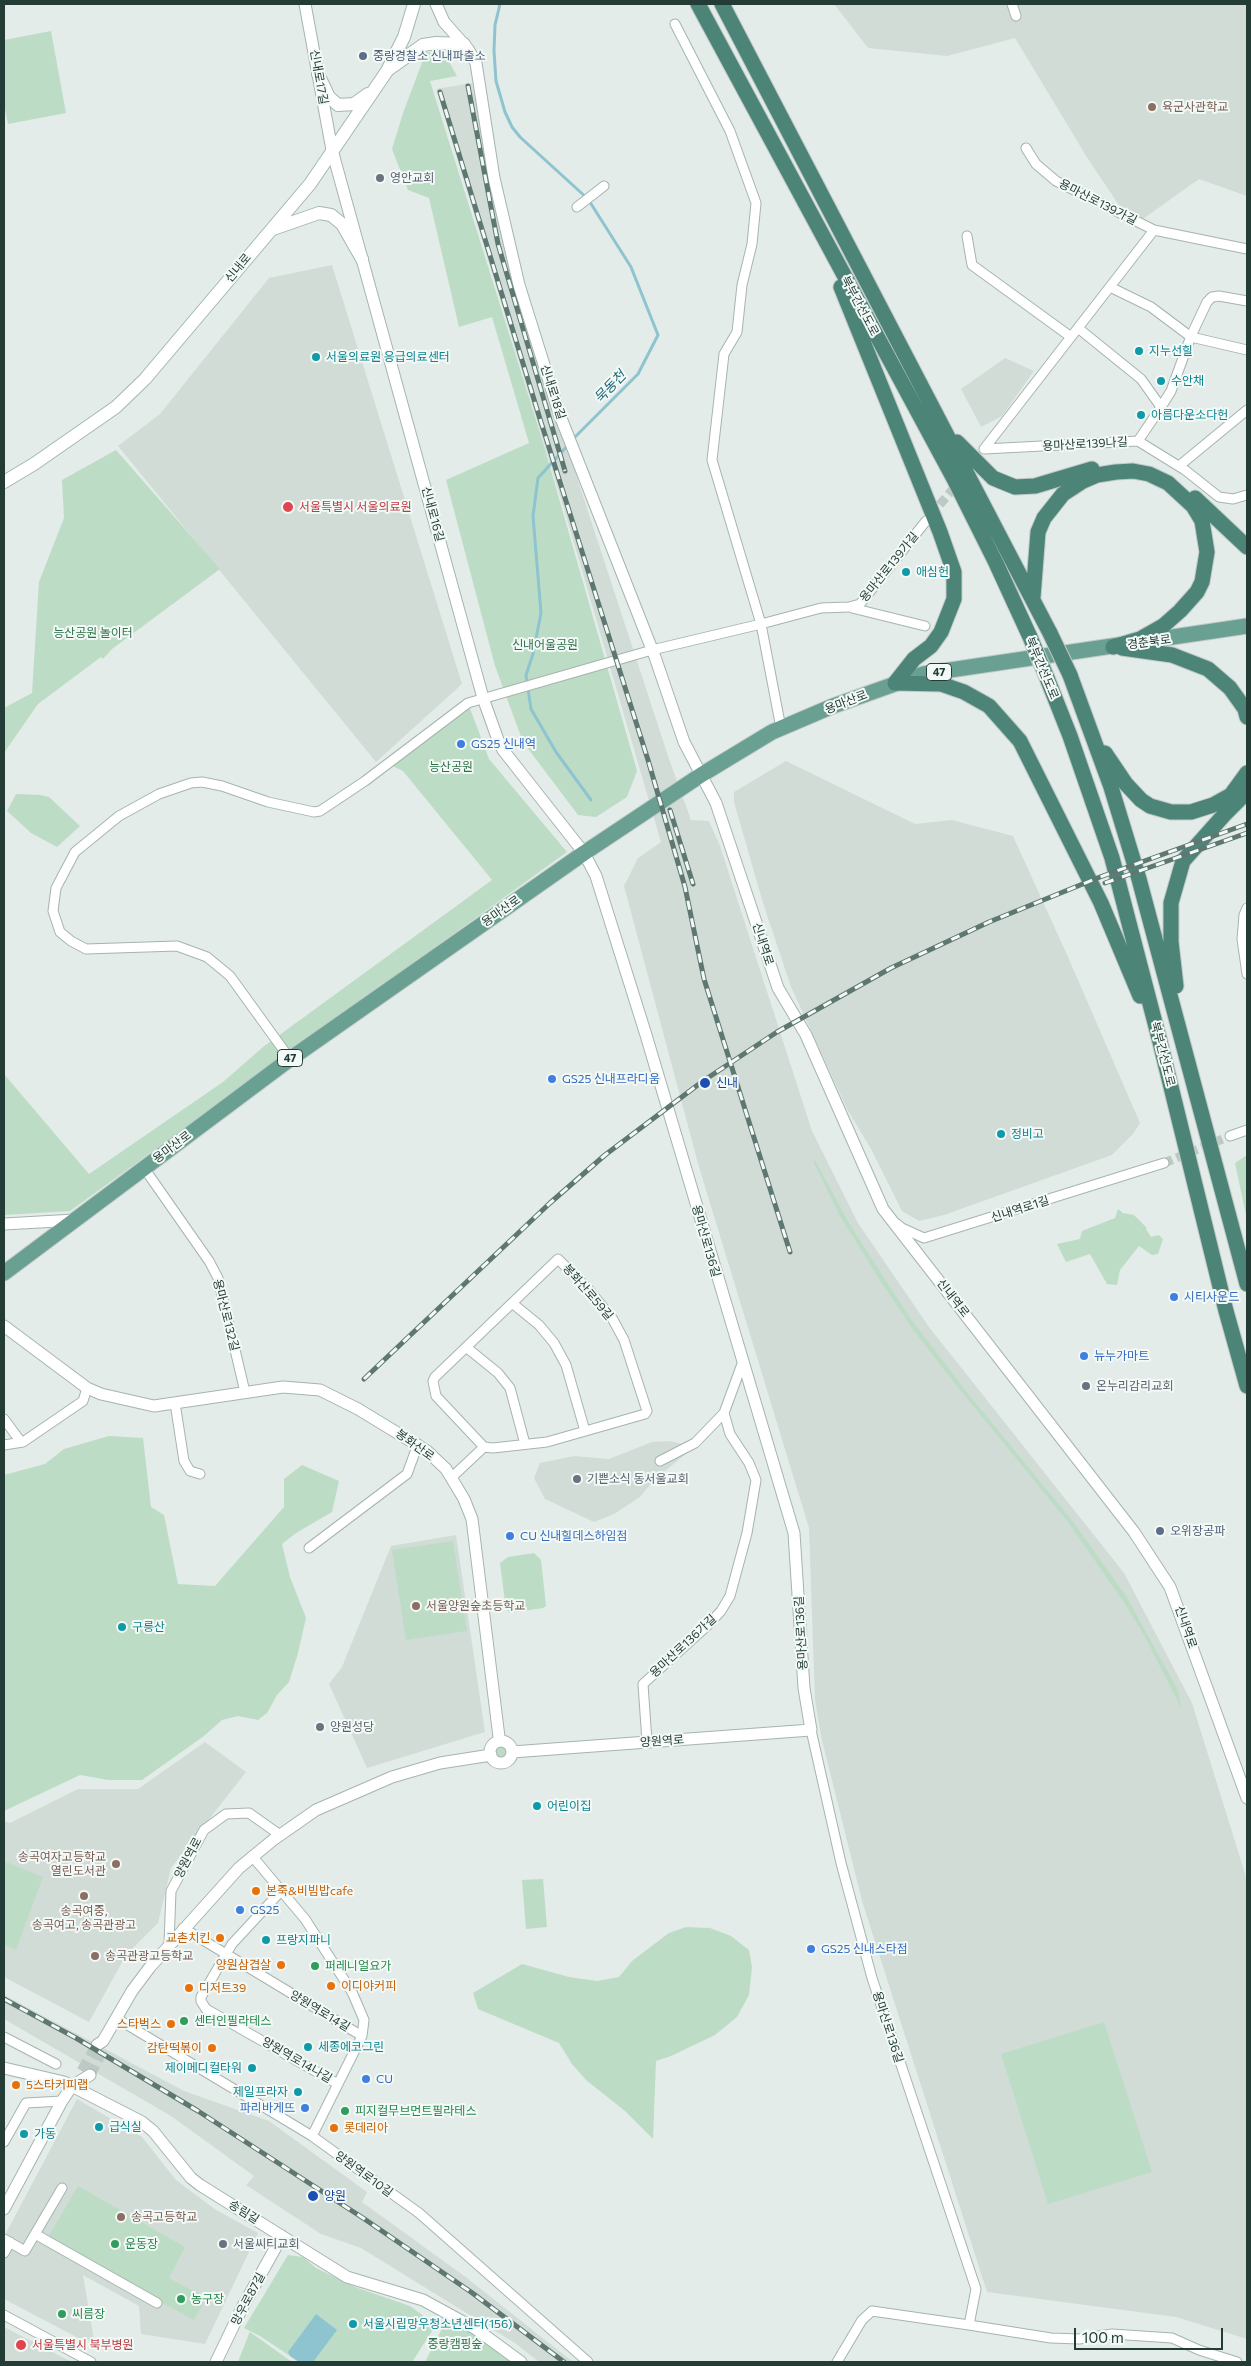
<!DOCTYPE html>
<html>
<head>
<meta charset="utf-8">
<style>
	body { margin:0 }
	#map { position:relative; width:1251px; height:2366px; overflow:hidden; background:#e3ece8; font-family:Commissioner,sans-serif }
	canvas { display:block }
	.frame { position:absolute; inset:0; border:5px solid #233d36; pointer-events:none }
	.scale { position:absolute; left:1074px; top:2328px; width:149px; height:22px; box-sizing:border-box; border:2px solid #233d36; border-top:0; padding-left:6px; font-size:15px; line-height:18px; white-space:nowrap; color:#233d36; -webkit-text-stroke:4px #f3f9f6; paint-order:stroke }
</style>
</head>
<body>
<div id="map">
<canvas width="1251" height="2366"></canvas>
<div class="frame"></div>
<div class="scale">100 m</div>
</div>
<script>
const context = document.querySelector('canvas').getContext('2d');
context.lineJoin = 'round';
function paint(path, color) {
  context.fillStyle = color;
  context.fill(path, 'evenodd');
}
function shape(rows) {
  const path = new Path2D();
  for (const r of rows) {
    if (r.length === 3) {
      path.moveTo(r[0] + r[2], r[1]);
      path.arc(r[0], r[1], r[2], 0, 2 * Math.PI);
      continue;
    }
    path.moveTo(r[0], r[1]);
    for (let i = 2; i < r.length; i += 2) path.lineTo(r[i], r[i + 1]);
  }
  return path;
}
function trace(path, color, width, dash) {
  context.strokeStyle = color;
  context.lineWidth = width;
  context.lineCap = dash ? 'butt' : 'round';
  context.setLineDash(dash || []);
  context.stroke(path);
}
function write(font, color, halo, rows, align = 'center') {
  context.font = font + ' Commissioner,"Noto Sans KR",sans-serif';
  context.lineWidth = 4;
  context.setLineDash([]);
  context.textBaseline = 'middle';
  context.strokeStyle = halo;
  context.fillStyle = color;
  for (const [text, x, y, turn = 0] of rows) {
    context.save();
    context.translate(x, y);
    context.rotate((+turn || 0) * Math.PI / 180);
    context.textAlign = isNaN(turn) ? turn : align;
    if (halo) context.strokeText(text, 0, 0);
    context.fillText(text, 0, 0);
    context.restore();
  }
}
const built = shape([
	[834,4,1247,4,1247,196,1199,179,1133,226,1088,159,1015,38,947,56,868,48],
	[472,83,530,334,669,759,691,820,709,821,720,846,812,1131,858,1223,929,1327,1124,1573,1192,1703,1247,1880,1247,2339,1176,2317,987,2292,862,1901,821,1736,815,1700,809,1528,699,1167,624,886,638,858,661,842,567,519,436,89],
	[332,265,462,684,376,762,118,446,160,414,269,278],
	[1005,358,1034,371,1002,416,981,427,961,389],
	[786,761,915,824,952,820,1013,836,1068,957,1140,1123,1133,1134,1112,1155,944,1215,919,1221,902,1211,871,1149,847,1109,791,987,763,903,734,802,734,792],
	[669,1441,692,1446,692,1449,655,1479,640,1497,614,1514,594,1522,545,1499,534,1478,540,1463,574,1456,609,1459,652,1442],
	[456,1535,485,1732,367,1768,329,1684,342,1667,391,1546],
	[205,1742,246,1772,171,1868,158,1923,126,1955,89,2022,4,1977,4,1821,10,1823,78,1789,138,1789],
	[4,1995,184,2091,269,2121,367,2192,362,2202,467,2278,573,2362,539,2362,515,2343,361,2248,321,2234,246,2185,254,2176,171,2116,4,2019],
	[77,2099,142,2137,176,2180,216,2210,258,2233,205,2344,141,2334,139,2306,83,2275,94,2340,84,2341,4,2299,4,2237],
	[4,2327,72,2362,4,2362]
]);
const green = shape([
	[51,31,66,113,8,124,4,104,4,40],
	[426,52,445,55,457,76,430,81,542,439,637,771,627,797,596,817,578,815,523,742,495,666,446,480,529,443,492,317,459,327,429,198,408,190,392,149,403,113],
	[116,450,220,569,112,649,103,659,101,657,38,704,4,753,4,708,32,693,39,582,64,518,62,480],
	[468,703,489,759,567,852,70,1211,4,1215,4,1074,89,1174,223,1082,263,1047,492,880,403,771,388,764],
	[16,794,40,795,49,797,80,826,57,847,31,833,7,811],
	[1247,1155,1247,1220,1235,1163],
	[815,1160,850,1225,910,1318,969,1395,1074,1523,1126,1596,1178,1690,1181,1708,1144,1635,1123,1601,1068,1522,957,1386,914,1331,879,1279,840,1216,814,1163],
	[1118,1209,1123,1213,1134,1215,1147,1228,1146,1229,1151,1237,1159,1235,1163,1239,1158,1254,1152,1255,1139,1246,1120,1270,1117,1285,1107,1284,1090,1254,1066,1262,1057,1244,1080,1239,1082,1231,1115,1218],
	[109,1436,143,1438,151,1507,164,1515,178,1584,215,1586,284,1507,284,1479,302,1465,339,1481,332,1512,296,1533,282,1544,290,1577,306,1618,298,1653,289,1682,277,1695,267,1713,258,1720,238,1716,222,1720,204,1736,142,1780,108,1780,80,1775,4,1811,4,1475,45,1464,64,1449],
	[453,1541,467,1631,406,1640,392,1550],
	[534,1553,541,1560,546,1606,543,1608,510,1613,506,1609,500,1563,508,1557],
	[502,1752,7],
	[4,1861,43,1877,16,1950,4,1945],
	[543,1879,547,1927,526,1929,522,1880],
	[686,1927,710,1928,731,1936,749,1950,752,1967,749,1995,737,2017,715,2035,671,2056,656,2061,653,2139,625,2111,586,2080,572,2064,559,2043,478,2009,473,1993,522,1964,569,1977,597,1981,619,1977,632,1961,669,1933],
	[1104,2022,1152,2172,1048,2204,1001,2054],
	[78,2186,185,2247,169,2278,206,2298,194,2320,46,2241],
	[288,2255,303,2257,316,2268,355,2287,410,2306,436,2325,412,2362,299,2362,260,2336,244,2328],
	[446,2321,472,2333,511,2362,425,2362],
	[250,2331,250,2332,292,2362,238,2362]
]);
const water = shape([
	[316,2314,337,2330,313,2362,299,2362,290,2356,288,2352]
]);
const stream = shape([
	[500,4,495,25,494,51,496,81,505,112,512,127,520,137,588,199,631,267,658,335,638,374,573,439],
	[569,444,538,478,533,516,541,613,533,654,526,675,531,709,556,752,591,800]
]);
const minorTunnel = shape([
	[931,515,958,483],
	[1164,1163,1230,1136]
]);
const tertiaryTunnel = shape([
	[82,2071,97,2045],
	[90,2075,103,2049]
]);
const minor = shape([
	[1012,4,1016,16],
	[675,24,730,131,756,203,752,244,742,285,737,332,724,354,712,460,761,624,821,608,849,607,860,604,926,521],
	[1026,148,1036,164,1056,181,1154,230,1247,249],
	[577,207,604,186],
	[967,236,972,265,1071,337],
	[1110,287,1151,307,1191,337,1247,350],
	[1078,328,1141,379,1161,407,1138,441],
	[1161,407,1171,391,1191,336,1207,302,1212,297,1219,296,1247,301],
	[984,449,1138,441,1185,470,1219,497,1233,499,1247,495],
	[984,449,1154,230],
	[1179,466,1247,410],
	[852,608,925,626],
	[1247,908,1244,915,1242,939,1247,974],
	[290,1059,230,976,207,957,177,946,86,949,71,941,60,932,53,911,56,888,75,852,119,816,159,794,191,783,202,782,222,786,268,802,314,812,320,811,365,781,468,703,652,650,761,624,781,728],
	[1230,1136,1247,1130],
	[144,1168,209,1261,218,1278,245,1392],
	[897,1224,902,1228,924,1238,1164,1163],
	[512,1303,539,1325,554,1343,566,1365,585,1431],
	[466,1347,498,1373,510,1388,525,1444],
	[175,1403,184,1461,190,1471,200,1474],
	[4,1419,21,1442],
	[4,1445,23,1442,83,1401,87,1388],
	[660,1461,695,1443,724,1413],
	[451,1478,484,1447,493,1448,547,1442,645,1414,647,1411,624,1340,612,1318,589,1290,558,1259,435,1377,433,1381,436,1396,484,1447],
	[309,1548,407,1474,418,1444],
	[811,1730,841,1863,872,1978,976,2289,969,2325,872,2311,862,2320,837,2362],
	[647,1742,643,1684,707,1626,721,1611,730,1596,747,1533,756,1480,749,1463,730,1434,724,1413,742,1364],
	[252,1856,305,1919,352,1992,364,2020,362,2036,312,2136],
	[282,1890,232,1944,201,1997,201,2001,206,2009,338,2084],
	[183,1928,362,2036],
	[169,1944,171,1891,204,1830,226,1814,249,1813,280,1835],
	[116,2018,312,2136,419,2213,588,2362],
	[4,2037,56,2064],
	[4,2142,26,2103,62,2101],
	[35,2234,157,2303],
	[4,2239,25,2251,62,2188],
	[4,2253,10,2242],
	[4,2315,91,2362],
	[969,2325,1051,2338,1079,2339,1112,2334,1172,2338,1199,2350,1237,2362]
]);
const tertiary = shape([
	[305,4,332,150,483,698,498,740,503,750,584,853,596,876,646,1035,794,1533,804,1688,811,1730,512,1752],
	[436,4,444,22,468,49,476,63,494,178,519,285,559,413,655,657,684,742,716,803,778,988,806,1035,883,1209,1134,1532,1170,1587,1247,1798],
	[4,1224,75,1220],
	[4,1326,87,1388,101,1394,154,1406,283,1387,320,1390,358,1409,427,1451,446,1469,464,1499,472,1519,499,1737],
	[501,1752,11],
	[97,2045,103,2041,132,1991,150,1967,239,1868,273,1840,316,1810,392,1777,440,1763,491,1755],
	[4,2068,64,2082,142,2122,153,2131,191,2178,200,2185,347,2277,423,2300,476,2329,521,2362],
	[4,2209,62,2101,72,2086,90,2075],
	[216,2362,242,2308,282,2236]
]);
const secondary = shape([
	[389,69,423,45,436,43,464,44],
	[318,74,329,97,338,105,354,104,368,94],
	[273,229,319,213,331,215,342,224,362,259],
	[4,482,34,464,116,407,145,379,310,184,387,71,404,37,414,4]
]);
const primary = shape([
	[4,1273,290,1059,584,853,701,775,772,732,833,706,923,674,1247,626]
]);
const trunk = shape([
	[698,4,954,479,996,563,1030,637],
	[722,4,1050,633],
	[841,287,940,532,954,572,954,599,941,632,931,646,914,659,895,683],
	[957,442,993,478,1015,487,1035,486,1092,469],
	[1195,498,1247,547],
	[1033,597,1038,532,1044,518,1063,494,1083,481,1097,475,1116,472,1133,471,1149,474,1168,483,1193,506,1202,521,1207,552,1202,582,1197,592,1180,611,1163,626,1140,639,1113,647],
	[1122,648,1172,655,1208,669,1230,688,1245,709,1247,717],
	[1070,675,1111,787,1139,879,1247,1284],
	[1047,678,1070,736,1112,858,1160,1042,1226,1311,1247,1386],
	[895,683,941,684,964,692,989,706,1020,741,1101,903,1140,996],
	[1105,753,1126,784,1141,800,1150,806,1171,812,1191,812,1213,805,1231,795,1247,773],
	[1176,986,1171,942,1171,903,1183,861,1224,815,1247,792]
]);
const rail = shape([
	[468,86,498,244,565,471],
	[440,92,540,419,648,760,685,887,704,979,790,1252],
	[670,810,693,884],
	[1105,883,1247,833],
	[364,1379,550,1203,605,1155,703,1081,777,1032,891,968,989,922,1100,877,1247,824],
	[4,1999,76,2038,198,2111,363,2218,471,2292,564,2362]
]);
const trunkBridge = shape([
	[1050,633,1070,675],
	[1030,637,1047,678]
]);
const markers = [
	[363,56,5,"#5c6f8a"],
	[1152,107,5,"#8d6e63"],
	[380,178,5,"#6b7280"],
	[1139,351,5,"#0f9aa8"],
	[316,357,5,"#0f9aa8"],
	[1161,381,5,"#0f9aa8"],
	[1141,415,5,"#0f9aa8"],
	[288,507,6,"#e0444e"],
	[906,572,5,"#0f9aa8"],
	[461,744,5,"#3f7fe0"],
	[552,1079,5,"#3f7fe0"],
	[705,1083,6,"#1a4fb4"],
	[1001,1134,5,"#0f9aa8"],
	[1174,1297,5,"#3f7fe0"],
	[1084,1356,5,"#3f7fe0"],
	[1086,1386,5,"#6b7280"],
	[577,1479,5,"#6b7280"],
	[1160,1531,5,"#5c6f8a"],
	[510,1536,5,"#3f7fe0"],
	[416,1606,5,"#8d6e63"],
	[122,1627,5,"#0f9aa8"],
	[320,1727,5,"#6b7280"],
	[537,1806,5,"#0f9aa8"],
	[116,1864,5,"#8d6e63"],
	[256,1891,5,"#e8710a"],
	[84,1896,5,"#8d6e63"],
	[240,1910,5,"#3f7fe0"],
	[220,1938,5,"#e8710a"],
	[266,1940,5,"#0f9aa8"],
	[811,1949,5,"#3f7fe0"],
	[95,1956,5,"#8d6e63"],
	[281,1965,5,"#e8710a"],
	[315,1966,5,"#2e9e5b"],
	[331,1986,5,"#e8710a"],
	[189,1988,5,"#e8710a"],
	[184,2021,5,"#2e9e5b"],
	[171,2024,5,"#e8710a"],
	[308,2047,5,"#0f9aa8"],
	[212,2048,5,"#e8710a"],
	[252,2068,5,"#0f9aa8"],
	[366,2079,5,"#3f7fe0"],
	[16,2085,5,"#e8710a"],
	[298,2092,5,"#0f9aa8"],
	[305,2108,5,"#3f7fe0"],
	[345,2111,5,"#2e9e5b"],
	[99,2127,5,"#0f9aa8"],
	[334,2128,5,"#e8710a"],
	[24,2134,5,"#0f9aa8"],
	[313,2196,6,"#1a4fb4"],
	[121,2217,5,"#8d6e63"],
	[115,2244,5,"#2e9e5b"],
	[223,2244,5,"#6b7280"],
	[181,2299,5,"#2e9e5b"],
	[62,2314,5,"#2e9e5b"],
	[353,2324,5,"#0f9aa8"],
	[21,2345,6,"#e0444e"]
];
const shields = [
	[939,672,25],
	[290,1058,25]
];
const shieldNames = [
	["47",939,672],
	["47",290,1058]
];
const serviceNames = [
	["중랑경찰소 신내파출소",373,56],
	["오위장공파",1170,1531]
];
const streetNames = [
	["신내로17길",319,77,80],
	["용마산로139가길",1098,202,27],
	["신내로",238,268,-50],
	["북부간선도로",860,306,62],
	["신내로18길",553,392,72],
	["용마산로139나길",1085,444,-3],
	["신내로16길",433,514,75],
	["용마산로139가길",889,567,-51],
	["경춘북로",1149,642,-8],
	["북부간선도로",1042,668,67],
	["용마산로",846,702,-21],
	["용마산로",501,911,-35],
	["신내역로",763,944,72],
	["북부간선도로",1163,1054,76],
	["용마산로",172,1147,-37],
	["신내역로1길",1020,1209,-18],
	["용마산로136길",706,1241,74],
	["봉화산로59길",588,1292,49],
	["신내역로",953,1298,52],
	["용마산로132길",226,1315,76],
	["봉화산로",415,1445,36],
	["신내역로",1186,1627,71],
	["용마산로136길",801,1633,-93],
	["용마산로136가길",683,1646,-43],
	["양원역로",662,1741,-4],
	["양원역로",188,1858,-62],
	["양원역로14길",320,2011,31],
	["용마산로136길",888,2027,72],
	["양원역로14나길",297,2060,30],
	["양원역로10길",364,2174,36],
	["송림길",244,2212,32],
	["망우로87길",248,2299,-62]
];
const educationNames = [
	["육군사관학교",1162,107],
	["서울양원숲초등학교",426,1606],
	["송곡여자고등학교",106,1857,"right"],
	["열린도서관",106,1871,"right"],
	["송곡여중,",84,1911,"center"],
	["송곡여고, 송곡관광고",84,1925,"center"],
	["송곡관광고등학교",105,1956],
	["송곡고등학교",131,2217]
];
const worshipNames = [
	["영안교회",390,178],
	["온누리감리교회",1096,1386],
	["기쁜소식 동서울교회",587,1479],
	["양원성당",330,1727],
	["서울씨티교회",233,2244]
];
const cultureNames = [
	["지누선힐",1149,351],
	["서울의료원 응급의료센터",326,357],
	["수안채",1171,381],
	["아름다운소다헌",1151,415],
	["애심헌",916,572],
	["정비고",1011,1134],
	["구릉산",132,1627],
	["어린이집",547,1806],
	["프랑지파니",276,1940],
	["세종에코그린",318,2047],
	["제이메디컬타워",242,2068,"right"],
	["제일프라자",288,2092,"right"],
	["급식실",109,2127],
	["가동",34,2134],
	["서울시립망우청소년센터(156)",363,2324]
];
const healthNames = [
	["서울특별시 서울의료원",299,507],
	["서울특별시 북부병원",32,2345]
];
const parkNames = [
	["능산공원 놀이터",93,633],
	["신내어울공원",545,645],
	["능산공원",451,767],
	["중랑캠핑숲",455,2344]
];
const shopNames = [
	["GS25 신내역",471,744],
	["GS25 신내프라디움",562,1079],
	["시티사운드",1184,1297],
	["뉴누가마트",1094,1356],
	["CU 신내힐데스하임점",520,1536],
	["GS25",250,1910],
	["GS25 신내스타점",821,1949],
	["CU",376,2079],
	["파리바게뜨",295,2108,"right"]
];
const transitNames = [
	["신내",716,1083],
	["양원",324,2196]
];
const foodNames = [
	["본죽&비빔밥cafe",266,1891],
	["교촌치킨",210,1938,"right"],
	["양원삼겹살",271,1965,"right"],
	["이디야커피",341,1986],
	["디저트39",199,1988],
	["스타벅스",161,2024,"right"],
	["감탄떡볶이",202,2048,"right"],
	["5스타커피랩",26,2085],
	["롯데리아",344,2128]
];
const leisureNames = [
	["퍼레니얼요가",325,1966],
	["센터인필라테스",194,2021],
	["피지컬무브먼트필라테스",355,2111],
	["운동장",125,2244],
	["농구장",191,2299],
	["씨름장",72,2314]
];
const waterNames = [
	["묵동천",610,387,-46]
];
paint(built, '#d1dcd7');
paint(green, '#bddcc6');
paint(water, '#8dc4cf');
trace(stream, '#8dc4cf', 3);
trace(minorTunnel, '#bdc9c4', 9, [9, 4.5]);
trace(tertiaryTunnel, '#bdc9c4', 11, [11, 5.5]);
trace(minor, '#a6b4af', 11);
trace(tertiary, '#a6b4af', 13);
trace(secondary, '#a2b7b0', 14);
trace(primary, '#c1c9c7', 17);
trace(trunk, '#c1c9c7', 17);
trace(minor, '#fff', 9);
trace(tertiary, '#fff', 11);
trace(secondary, '#fff', 12);
trace(primary, '#69a092', 15);
trace(trunk, '#4c8478', 15);
trace(rail, '#5e7871', 5);
trace(rail, '#f3f9f6', 3, [9]);
trace(trunkBridge, '#c1c9c7', 17, []);
trace(trunkBridge, '#4c8478', 15);
for (const [x, y, r, color] of markers) {
  const dot = new Path2D();
  dot.arc(x, y, r, 0, 2 * Math.PI);
  context.fillStyle = color;
  context.fill(dot);
  trace(dot, '#f3f9f6', 2);
}
for (const [x, y, w] of shields) {
  const box = new Path2D();
  box.roundRect(x - w / 2, y - 8.5, w, 17, 4);
  context.fillStyle = '#f3f9f6';
  context.fill(box);
  trace(box, '#233d36', 1);
}
write('bold 11px', '#233d36', null, shieldNames);
write('12px', '#4e5e75', '#f3f9f6', serviceNames, 'left');
write('12px', '#233d36', '#f3f9f6', streetNames);
write('12px', '#785e54', '#f3f9f6', educationNames, 'left');
write('12px', '#5b616d', '#f3f9f6', worshipNames, 'left');
write('12px', '#0d838f', '#f3f9f6', cultureNames, 'left');
write('12px', '#be3a42', '#f3f9f6', healthNames, 'left');
write('12px', '#2f724a', '#f3f9f6', parkNames);
write('12px', '#366cbe', '#f3f9f6', shopNames, 'left');
write('12px', '#164399', '#f3f9f6', transitNames, 'left');
write('12px', '#c56008', '#f3f9f6', foodNames, 'left');
write('12px', '#27864d', '#f3f9f6', leisureNames, 'left');
write('italic 14px', '#1f6777', '#f3f9f6', waterNames);
</script>
</body>
</html>
